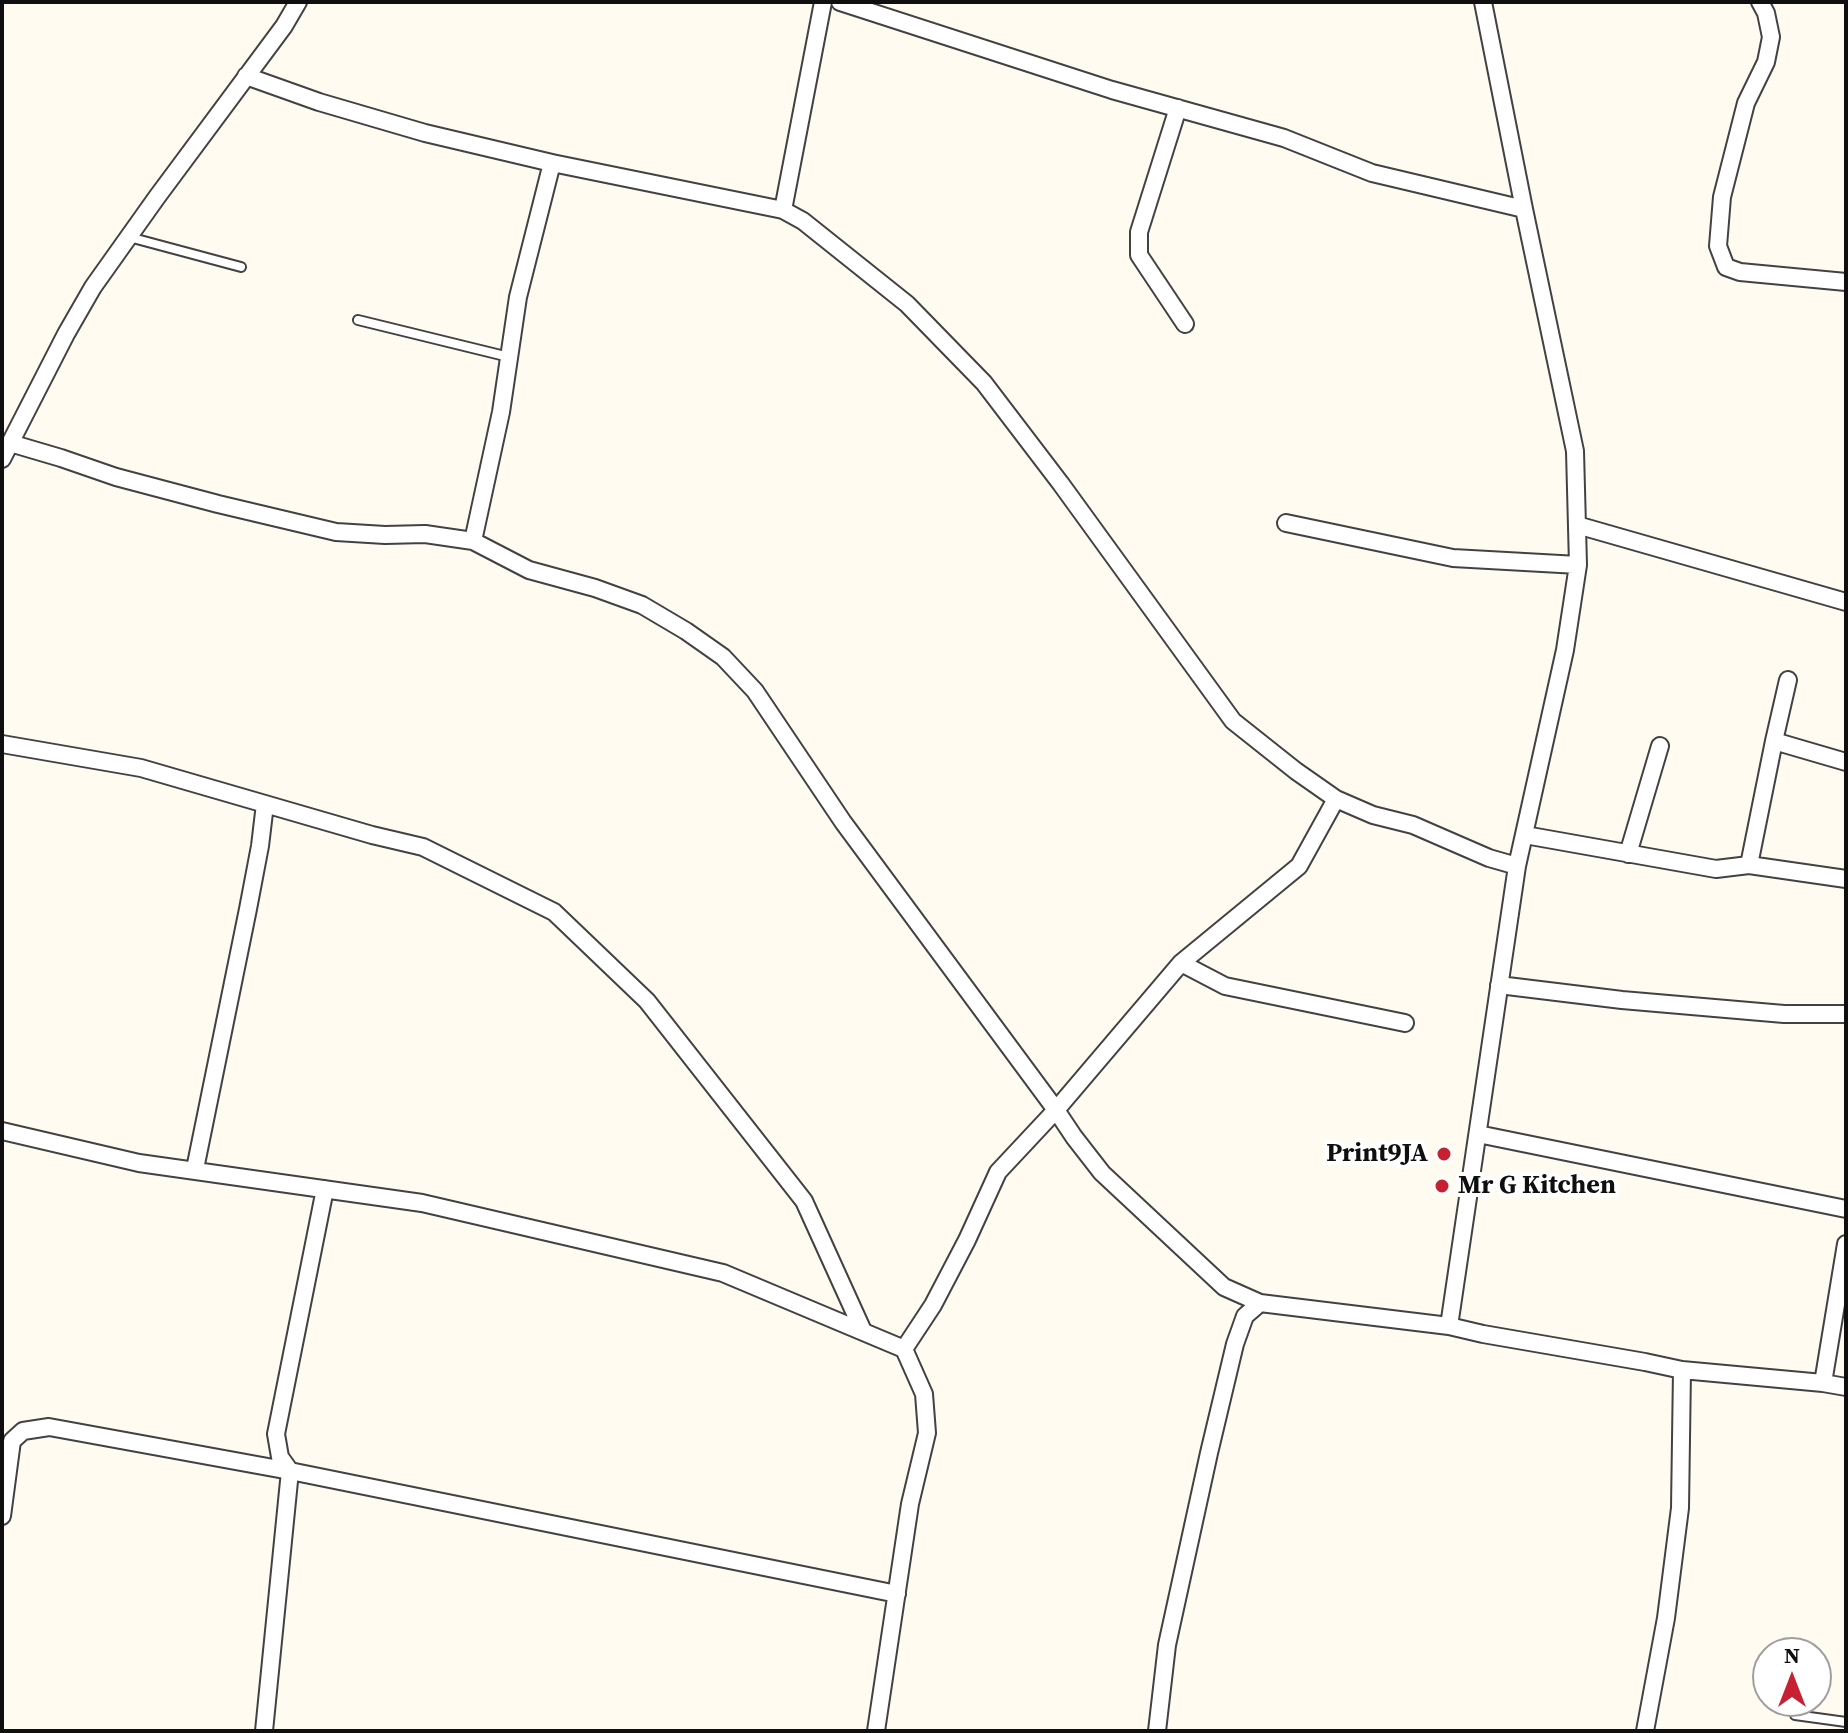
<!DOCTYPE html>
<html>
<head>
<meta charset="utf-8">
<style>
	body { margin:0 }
	#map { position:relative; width:1848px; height:1733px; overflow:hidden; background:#fffbf1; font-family:"Source Serif 4",serif }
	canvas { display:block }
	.frame { position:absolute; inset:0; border:4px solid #0f0f0f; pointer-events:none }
	.north { position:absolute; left:1752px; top:1637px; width:80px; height:80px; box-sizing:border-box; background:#fff; border:2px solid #9f9f9f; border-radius:50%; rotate:0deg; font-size:22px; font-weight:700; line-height:32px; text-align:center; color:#0f0f0f }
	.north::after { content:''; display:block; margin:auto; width:28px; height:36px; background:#c72032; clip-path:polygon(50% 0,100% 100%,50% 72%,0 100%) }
</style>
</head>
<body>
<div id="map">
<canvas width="1848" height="1733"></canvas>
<div class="frame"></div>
<div class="north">N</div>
</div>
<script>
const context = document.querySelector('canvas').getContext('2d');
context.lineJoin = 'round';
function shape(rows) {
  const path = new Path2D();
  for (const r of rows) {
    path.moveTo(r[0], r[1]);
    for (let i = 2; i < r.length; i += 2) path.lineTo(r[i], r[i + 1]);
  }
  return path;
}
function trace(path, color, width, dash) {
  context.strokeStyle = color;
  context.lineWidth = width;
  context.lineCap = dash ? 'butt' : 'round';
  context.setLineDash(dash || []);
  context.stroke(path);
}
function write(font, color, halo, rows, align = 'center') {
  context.font = font + ' "Source Serif 4",serif';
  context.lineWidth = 8;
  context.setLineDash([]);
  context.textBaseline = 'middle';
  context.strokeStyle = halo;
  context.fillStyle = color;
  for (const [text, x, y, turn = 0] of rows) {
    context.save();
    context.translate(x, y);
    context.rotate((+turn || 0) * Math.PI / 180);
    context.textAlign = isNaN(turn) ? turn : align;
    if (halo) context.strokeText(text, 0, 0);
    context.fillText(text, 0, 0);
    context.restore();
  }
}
const service = shape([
	[129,237,241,267],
	[358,320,509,357],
	[1795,1715,1846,1722]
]);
const minor = shape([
	[823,2,783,210,803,221,907,304,984,383,1061,484,1233,721,1296,771,1336,799,1373,815,1413,825,1489,858,1517,866,1449,1326,1483,1334,1645,1362,1682,1370,1680,1508,1666,1618,1645,1731],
	[840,2,1112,90,1284,138,1372,173,1524,209],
	[1483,2,1524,209,1575,451,1578,565,1565,650,1517,866],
	[1760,2,1766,13,1771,37,1766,62,1746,103,1722,197,1718,246,1726,267,1740,272,1846,282],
	[246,76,319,102,425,133,552,163,783,210],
	[1178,108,1139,232,1139,255,1185,324],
	[10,443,61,458,116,477,218,504,336,532,385,535,425,534,473,541,529,570,595,588,642,605,686,631,723,657,755,691,843,822,1056,1110,1181,963,1299,866,1336,799],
	[2,459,66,334,93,287,157,197,284,26,298,2],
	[1286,523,1453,558,1578,565],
	[1577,525,1846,602],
	[473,541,501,412,518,297,552,163],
	[1774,741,1846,762],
	[2,744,141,768,372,835,423,847,554,912,647,1001,804,1201,863,1331],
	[1525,835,1716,869,1749,865,1846,879],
	[1628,854,1660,746],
	[1749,865,1774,741,1788,680],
	[1181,963,1225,986,1405,1023],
	[1499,985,1622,1000,1784,1014,1846,1014],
	[2,1131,139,1163,422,1203,723,1273,904,1349,924,1394,927,1433,910,1504,876,1731],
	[1478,1134,1846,1209],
	[195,1169,248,909,260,846,265,804],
	[904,1349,933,1305,967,1240,998,1172,1056,1110,1074,1137,1102,1173,1224,1287,1260,1303],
	[1682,1370,1823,1383,1846,1387],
	[1823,1383,1846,1244],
	[2,1516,12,1441,23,1431,49,1427,290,1471,897,1594],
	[264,1731,290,1471,280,1457,276,1434,325,1189],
	[1157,1731,1167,1645,1209,1453,1235,1344,1245,1316,1260,1303,1449,1326]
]);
const markers = [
	[1444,1154,8,"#c72032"],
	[1442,1186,8,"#c72032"]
];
const poiNames = [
	["Print9JA",1428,1154],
	["Mr G Kitchen",1458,1186,"left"]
];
trace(service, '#424242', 12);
trace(minor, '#424242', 20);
trace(service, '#fff', 8);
trace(minor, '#fff', 16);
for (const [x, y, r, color] of markers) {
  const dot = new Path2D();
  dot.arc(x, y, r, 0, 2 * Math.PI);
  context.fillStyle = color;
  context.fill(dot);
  trace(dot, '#fff', 3);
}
write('bold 26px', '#0f0f0f', '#fff', poiNames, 'right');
</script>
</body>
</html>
